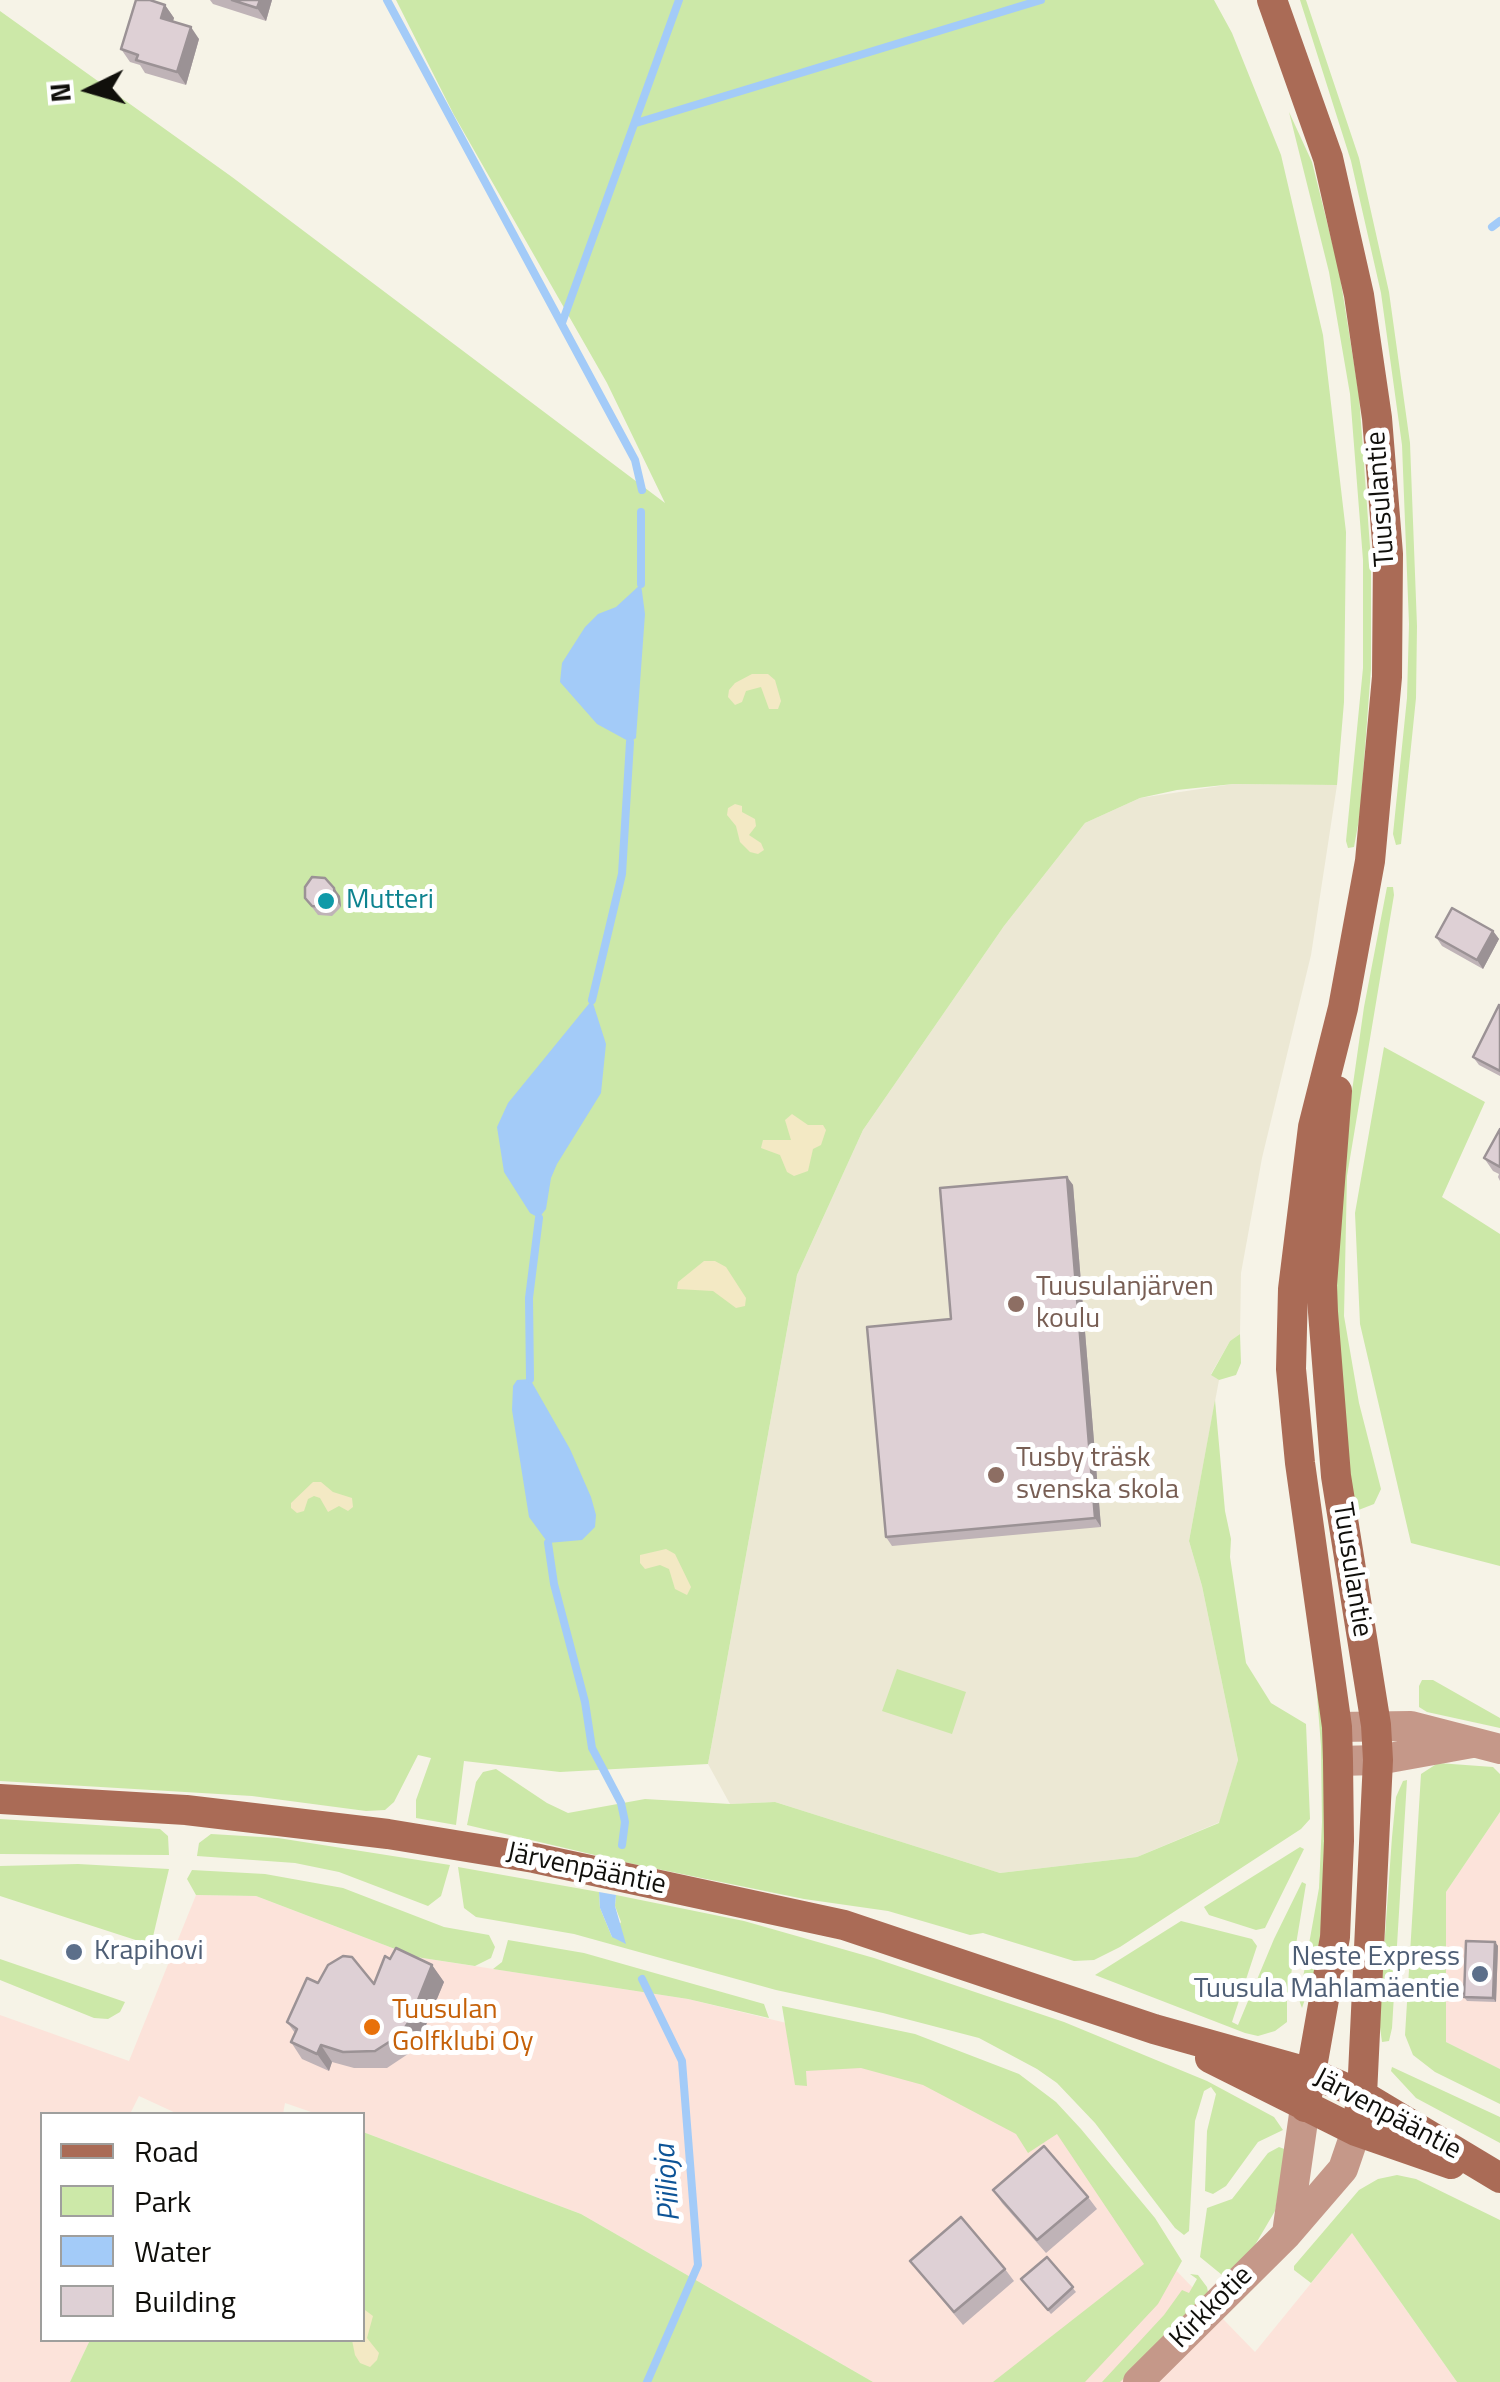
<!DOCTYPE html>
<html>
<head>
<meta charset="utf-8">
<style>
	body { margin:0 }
	#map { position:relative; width:1500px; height:2382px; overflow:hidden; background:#f6f3e7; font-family:"Titillium Web",sans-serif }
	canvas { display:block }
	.legend { position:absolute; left:40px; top:2112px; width:325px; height:230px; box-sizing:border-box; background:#fff; border:2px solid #9f9f9d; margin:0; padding:12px 18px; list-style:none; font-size:30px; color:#100f0b }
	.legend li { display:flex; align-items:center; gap:20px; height:50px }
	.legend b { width:50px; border:2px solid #9f9f9d }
	.north { position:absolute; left:40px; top:40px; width:100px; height:100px; -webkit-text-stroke:8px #fff; paint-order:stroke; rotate:265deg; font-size:28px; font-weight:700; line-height:40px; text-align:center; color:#100f0b }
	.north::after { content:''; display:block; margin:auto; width:35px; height:45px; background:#100f0b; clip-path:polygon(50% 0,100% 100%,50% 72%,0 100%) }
</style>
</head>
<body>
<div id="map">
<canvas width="1500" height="2382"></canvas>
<ul class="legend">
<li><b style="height:12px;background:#aa6b56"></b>Road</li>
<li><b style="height:28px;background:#cce8a8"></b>Park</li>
<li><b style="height:28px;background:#a3cbf8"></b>Water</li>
<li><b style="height:28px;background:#ded0d5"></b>Building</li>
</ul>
<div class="north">N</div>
</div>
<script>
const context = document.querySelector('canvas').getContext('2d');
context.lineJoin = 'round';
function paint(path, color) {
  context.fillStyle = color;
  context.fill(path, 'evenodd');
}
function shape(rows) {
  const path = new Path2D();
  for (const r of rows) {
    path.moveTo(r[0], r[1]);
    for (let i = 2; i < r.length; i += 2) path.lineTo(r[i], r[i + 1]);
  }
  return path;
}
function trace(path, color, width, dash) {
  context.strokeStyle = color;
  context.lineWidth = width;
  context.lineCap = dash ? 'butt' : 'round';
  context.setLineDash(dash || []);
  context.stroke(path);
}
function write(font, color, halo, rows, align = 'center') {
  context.font = font + ' "Titillium Web",sans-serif';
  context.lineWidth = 10;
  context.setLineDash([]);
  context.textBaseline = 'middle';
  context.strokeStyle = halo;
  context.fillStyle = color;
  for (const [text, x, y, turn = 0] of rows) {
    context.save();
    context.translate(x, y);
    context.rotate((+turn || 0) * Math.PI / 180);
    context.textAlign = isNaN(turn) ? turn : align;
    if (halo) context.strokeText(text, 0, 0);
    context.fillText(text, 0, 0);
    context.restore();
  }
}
const commercial = shape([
	[1500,1812,1500,2069,1446,2042,1446,1892],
	[196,1895,256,1896,416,1957,688,1999,983,2071,1075,2131,1165,2259,1255,2352,1352,2233,1457,2382,873,2382,581,2214,363,2132,362,2114,317,2114,285,2103,283,2114,178,2114,139,2096,130,2114,42,2114,42,2340,90,2340,70,2382,0,2382,0,2015,129,2061]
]);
const built = shape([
	[1233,784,1337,785,1311,955,1262,1158,1241,1273,1240,1334,1230,1341,1211,1374,1219,1380,1189,1541,1202,1586,1238,1760,1220,1822,1137,1857,1000,1873,775,1802,730,1804,708,1764,797,1275,863,1130,1004,926,1085,823,1140,798]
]);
const green = shape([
	[396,0,1214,0,1232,33,1281,155,1323,335,1346,532,1344,702,1337,785,1233,784,1177,790,1140,798,1085,823,1004,926,863,1130,797,1275,708,1764,560,1772,464,1761,456,1825,416,1818,416,1800,431,1758,418,1755,394,1802,385,1810,366,1811,252,1796,0,1781,0,11,232,177,665,503,607,383,454,115],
	[1300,0,1306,0,1359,158,1389,292,1410,443,1417,626,1416,698,1401,844,1396,845,1393,834,1407,698,1409,624,1402,445,1381,293,1351,161],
	[1289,112,1312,162,1339,270,1359,395,1371,561,1371,669,1360,814,1354,847,1348,848,1346,841,1363,668,1363,560,1350,394,1329,272],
	[1387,887,1393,887,1394,895,1347,1176,1344,1316,1359,1403,1381,1489,1374,1504,1356,1511,1346,1454,1334,1315,1340,1175,1364,1007],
	[1384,1047,1485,1102,1442,1197,1500,1234,1500,1566,1411,1543,1360,1324,1355,1213],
	[1240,1334,1241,1363,1236,1375,1219,1380,1211,1375,1230,1341],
	[1215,1400,1225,1511,1231,1539,1230,1557,1246,1663,1271,1703,1306,1724,1310,1819,1301,1829,1120,1947,1094,1960,1074,1961,983,1933,970,1935,888,1911,804,1899,633,1864,467,1825,476,1782,483,1772,496,1769,547,1803,568,1813,645,1799,730,1804,775,1802,1000,1873,1137,1857,1219,1823,1238,1760,1202,1586,1189,1541],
	[1314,1658,1327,1732,1322,1922,1315,1970,1302,2008,1299,2000,1319,1888,1322,1822,1321,1746],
	[897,1669,966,1692,952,1734,882,1711],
	[1422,1680,1433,1680,1500,1718,1500,1728,1427,1712,1419,1707,1419,1686],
	[1438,1763,1493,1767,1500,1774,1500,1812,1446,1892,1446,2042,1500,2069,1500,2104,1435,2072,1413,2055,1405,2035,1421,1774],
	[1407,1780,1392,2028,1389,2041,1382,2042,1379,2020,1392,1837,1396,1797,1403,1781],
	[0,1819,160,1829,168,1836,169,1855,0,1854],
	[211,1834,278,1838,450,1865,441,1896,428,1906,339,1872,295,1863,197,1856,199,1843],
	[1300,1847,1304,1849,1265,1928,1256,1930,1209,1915,1204,1907],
	[78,1864,169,1869,151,1945,0,1896,0,1866],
	[458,1867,599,1892,600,1908,612,1937,621,1922,615,1906,616,1895,744,1921,874,1958,1064,2022,1207,2081,1274,2117,1283,2130,1258,2142,1226,2186,1213,2194,1205,2191,1207,2131,1216,2094,1211,2087,1204,2091,1195,2121,1189,2231,1184,2235,1175,2228,1095,2123,1057,2083,1037,2069,979,2038,883,2013,776,1990,574,1934,476,1917,464,1908],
	[192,1870,265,1874,343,1888,444,1927,489,1935,495,1947,491,1958,475,1966,416,1957,256,1896,196,1895,187,1879],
	[1302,1882,1306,1884,1287,1999,1287,2022,1275,2031,1258,2036,1245,2033,1095,1975,1181,1921,1252,1939,1257,1946,1232,2022,1238,2025,1274,1939],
	[508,1940,584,1953,764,2004,769,2018,688,1999,493,1969,502,1962],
	[0,1959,125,2002,120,2012,108,2019,94,2018,0,1980],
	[782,2006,915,2034,1019,2074,1056,2102,1081,2129,1155,2218,1182,2261,1158,2304,1085,2382,993,2382,1144,2264,1057,2134,1028,2153,1016,2134,923,2085,861,2068,806,2071,807,2086,795,2085],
	[1392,2067,1500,2117,1500,2143,1416,2098,1391,2071],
	[363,2132,581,2214,873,2382,70,2382,90,2340,362,2340],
	[1279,2147,1287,2150,1275,2211,1255,2245,1227,2279,1200,2257,1207,2208,1232,2199,1268,2153],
	[1397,2175,1416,2179,1500,2220,1500,2382,1457,2382,1352,2233,1311,2283,1294,2270,1294,2266,1359,2190,1378,2179],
	[1190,2274,1198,2275,1207,2287,1209,2297,1120,2382,1102,2382,1164,2315,1182,2290,1189,2293,1197,2279]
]);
const sand = shape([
	[752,674,768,674,775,680,781,701,778,709,769,709,761,687,746,691,742,702,735,705,728,697,729,690,735,683],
	[735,804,742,806,742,812,755,819,756,826,749,835,761,843,764,850,758,854,750,852,740,842,736,826,727,815,728,808],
	[792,1114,808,1125,823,1125,826,1130,821,1145,813,1149,808,1171,794,1176,787,1172,780,1155,761,1148,763,1140,791,1140,785,1120],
	[704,1261,715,1261,726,1267,746,1298,745,1306,736,1308,713,1291,677,1289,678,1282],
	[313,1482,321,1482,333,1492,352,1498,353,1507,348,1511,339,1506,328,1512,320,1498,314,1496,308,1499,304,1511,297,1513,291,1508,291,1503],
	[666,1549,675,1554,691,1587,687,1595,675,1589,669,1569,660,1565,645,1569,640,1563,640,1555],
	[365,2310,373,2316,367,2338,379,2353,377,2360,370,2367,360,2363,355,2355,352,2340,362,2340,363,2311]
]);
const water = shape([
	[641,584,645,614,636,738,630,742,597,724,560,682,562,663,585,627,598,614,616,607],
	[592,1000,606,1044,601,1093,557,1164,551,1178,546,1209,539,1218,530,1213,504,1172,497,1127,508,1103],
	[530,1379,570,1449,591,1497,596,1515,595,1527,582,1540,548,1543,529,1517,512,1410,513,1386,517,1380],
	[599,1892,616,1895,615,1906,626,1944,612,1937,600,1908]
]);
const stream = shape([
	[387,0,635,460,642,490],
	[636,123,1041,0],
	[1492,227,1500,221],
	[562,323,679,0],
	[641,584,641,512],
	[592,1000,622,874,630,742],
	[530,1379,529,1298,539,1218],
	[548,1543,554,1584,585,1702,592,1748,621,1803,625,1822,622,1845],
	[642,1979,682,2061,698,2265,647,2382]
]);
const street = shape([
	[1337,1727,1411,1726,1500,1749],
	[1338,1761,1378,1760,1472,1743],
	[1287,2233,1305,2107],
	[1138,2382,1287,2234,1343,2169,1356,2131]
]);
const secondary = shape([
	[1272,0,1328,158,1359,295,1377,418,1388,554,1387,677,1370,861,1343,1008,1313,1127,1293,1289,1291,1369,1300,1463,1337,1727,1338,1761,1339,1841,1335,1937,1305,2107],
	[1337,1091,1322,1285,1323,1312,1336,1476,1376,1725,1378,1760,1362,2095,1356,2131],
	[0,1799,186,1810,388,1834,534,1858,844,1925,1154,2029,1311,2073,1362,2095,1500,2178],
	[1210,2058,1356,2131,1451,2164]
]);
const wall = shape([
	[210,0,272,0,266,21,213,4],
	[165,5,174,18,173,21,199,39,186,85,145,73,140,65,130,62,121,49],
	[340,896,341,907,332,916,318,915,305,898],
	[1493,931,1499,939,1483,969,1442,946,1436,937],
	[1500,1006,1500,1076,1479,1065,1473,1057],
	[1500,1129,1500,1181,1498,1177,1499,1174,1493,1171,1484,1158],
	[1067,1177,1073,1185,1101,1527,892,1546,886,1537,951,1319],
	[1495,1942,1498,1946,1496,2002,1467,2001,1464,1997],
	[390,1959,432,1965,444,1982,421,2037,411,2052,387,2068,354,2068,332,2062,329,2071,302,2059,291,2042,295,2033,287,2022,318,1983,374,1984],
	[993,2190,1088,2197,1097,2209,1046,2253,1002,2203],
	[1047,2257,1076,2292,1051,2314,1024,2283],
	[910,2261,1005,2269,1014,2281,963,2325]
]);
const shadedWall = shape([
	[260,0,272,0,266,21,257,8],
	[165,5,174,18,170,30,161,18],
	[191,27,199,39,186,85,177,72],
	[334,888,340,896,341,907,335,898],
	[1493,931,1499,939,1483,969,1477,960],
	[1067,1177,1073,1185,1101,1527,1095,1518],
	[1495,1942,1498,1946,1496,2002,1493,1998],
	[432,1965,444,1982,421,2037,411,2052,400,2035],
	[321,2045,332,2062,329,2071,317,2054]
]);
const building = shape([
	[136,0,150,0,165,5,161,18,191,27,177,72,136,60,138,55,121,49,136,0],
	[232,0,260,0,257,8,232,0],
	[312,877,325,878,334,888,335,898,326,907,312,906,305,898,305,887,312,877],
	[1452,908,1493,931,1477,960,1436,937,1452,908],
	[1499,1005,1500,1006,1500,1071,1473,1057,1499,1005],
	[1500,1129,1500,1167,1484,1158,1500,1129],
	[1067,1177,1095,1518,886,1537,867,1327,951,1319,940,1188,1067,1177],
	[1466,1941,1495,1942,1493,1998,1464,1997,1466,1941],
	[396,1948,432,1965,410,2020,400,2035,375,2051,343,2052,321,2045,317,2054,291,2042,297,2029,287,2022,307,1978,318,1983,328,1965,343,1956,352,1957,374,1984,385,1956,390,1959,396,1948],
	[1044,2146,1088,2197,1037,2240,993,2190,1044,2146],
	[961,2217,1005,2269,954,2312,910,2261,961,2217],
	[1047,2257,1073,2287,1048,2310,1021,2279,1047,2257]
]);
const markers = [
	[326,901,10,"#0f9aa8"],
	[1016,1304,10,"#8d6e63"],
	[996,1475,10,"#8d6e63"],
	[74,1952,10,"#5c6f8a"],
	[1480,1974,10,"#5c6f8a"],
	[372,2027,10,"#e8710a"]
];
const streetNames = [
	["Tuusulantie",1382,499,-94],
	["Tuusulantie",1351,1570,81],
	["Järvenpääntie",586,1870,12],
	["Järvenpääntie",1387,2115,28],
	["Kirkkotie",1212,2308,-45]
];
const cultureNames = [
	["Mutteri",346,901]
];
const educationNames = [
	["Tuusulanjärven",1036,1288],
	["koulu",1036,1320],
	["Tusby träsk",1016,1459],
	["svenska skola",1016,1491]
];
const serviceNames = [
	["Krapihovi",94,1952],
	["Neste Express",1460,1958,"right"],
	["Tuusula Mahlamäentie",1460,1990,"right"]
];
const foodNames = [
	["Tuusulan",392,2011],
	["Golfklubi Oy",392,2043]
];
const waterNames = [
	["Piilioja",669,2183,-94]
];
paint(commercial, '#fce3da');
paint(built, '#ece8d4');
paint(green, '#cce8a8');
paint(sand, '#f3e9c4');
paint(water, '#a3cbf8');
trace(stream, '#a3cbf8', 8);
trace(street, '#c59889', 30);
trace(secondary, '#aa6b56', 30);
paint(wall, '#bfb3b7');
paint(shadedWall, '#9b9295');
paint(building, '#ded0d5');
trace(building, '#9b9295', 2.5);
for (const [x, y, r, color] of markers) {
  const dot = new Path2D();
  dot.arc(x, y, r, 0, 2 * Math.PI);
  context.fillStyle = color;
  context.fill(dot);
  trace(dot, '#fff', 4);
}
write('28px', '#100f0b', '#fff', streetNames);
write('28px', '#0d838f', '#fff', cultureNames, 'left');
write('28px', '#785e54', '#fff', educationNames, 'left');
write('28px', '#4e5e75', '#fff', serviceNames, 'left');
write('28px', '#c56008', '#fff', foodNames, 'left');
write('italic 30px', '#0d5497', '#fff', waterNames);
</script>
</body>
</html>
